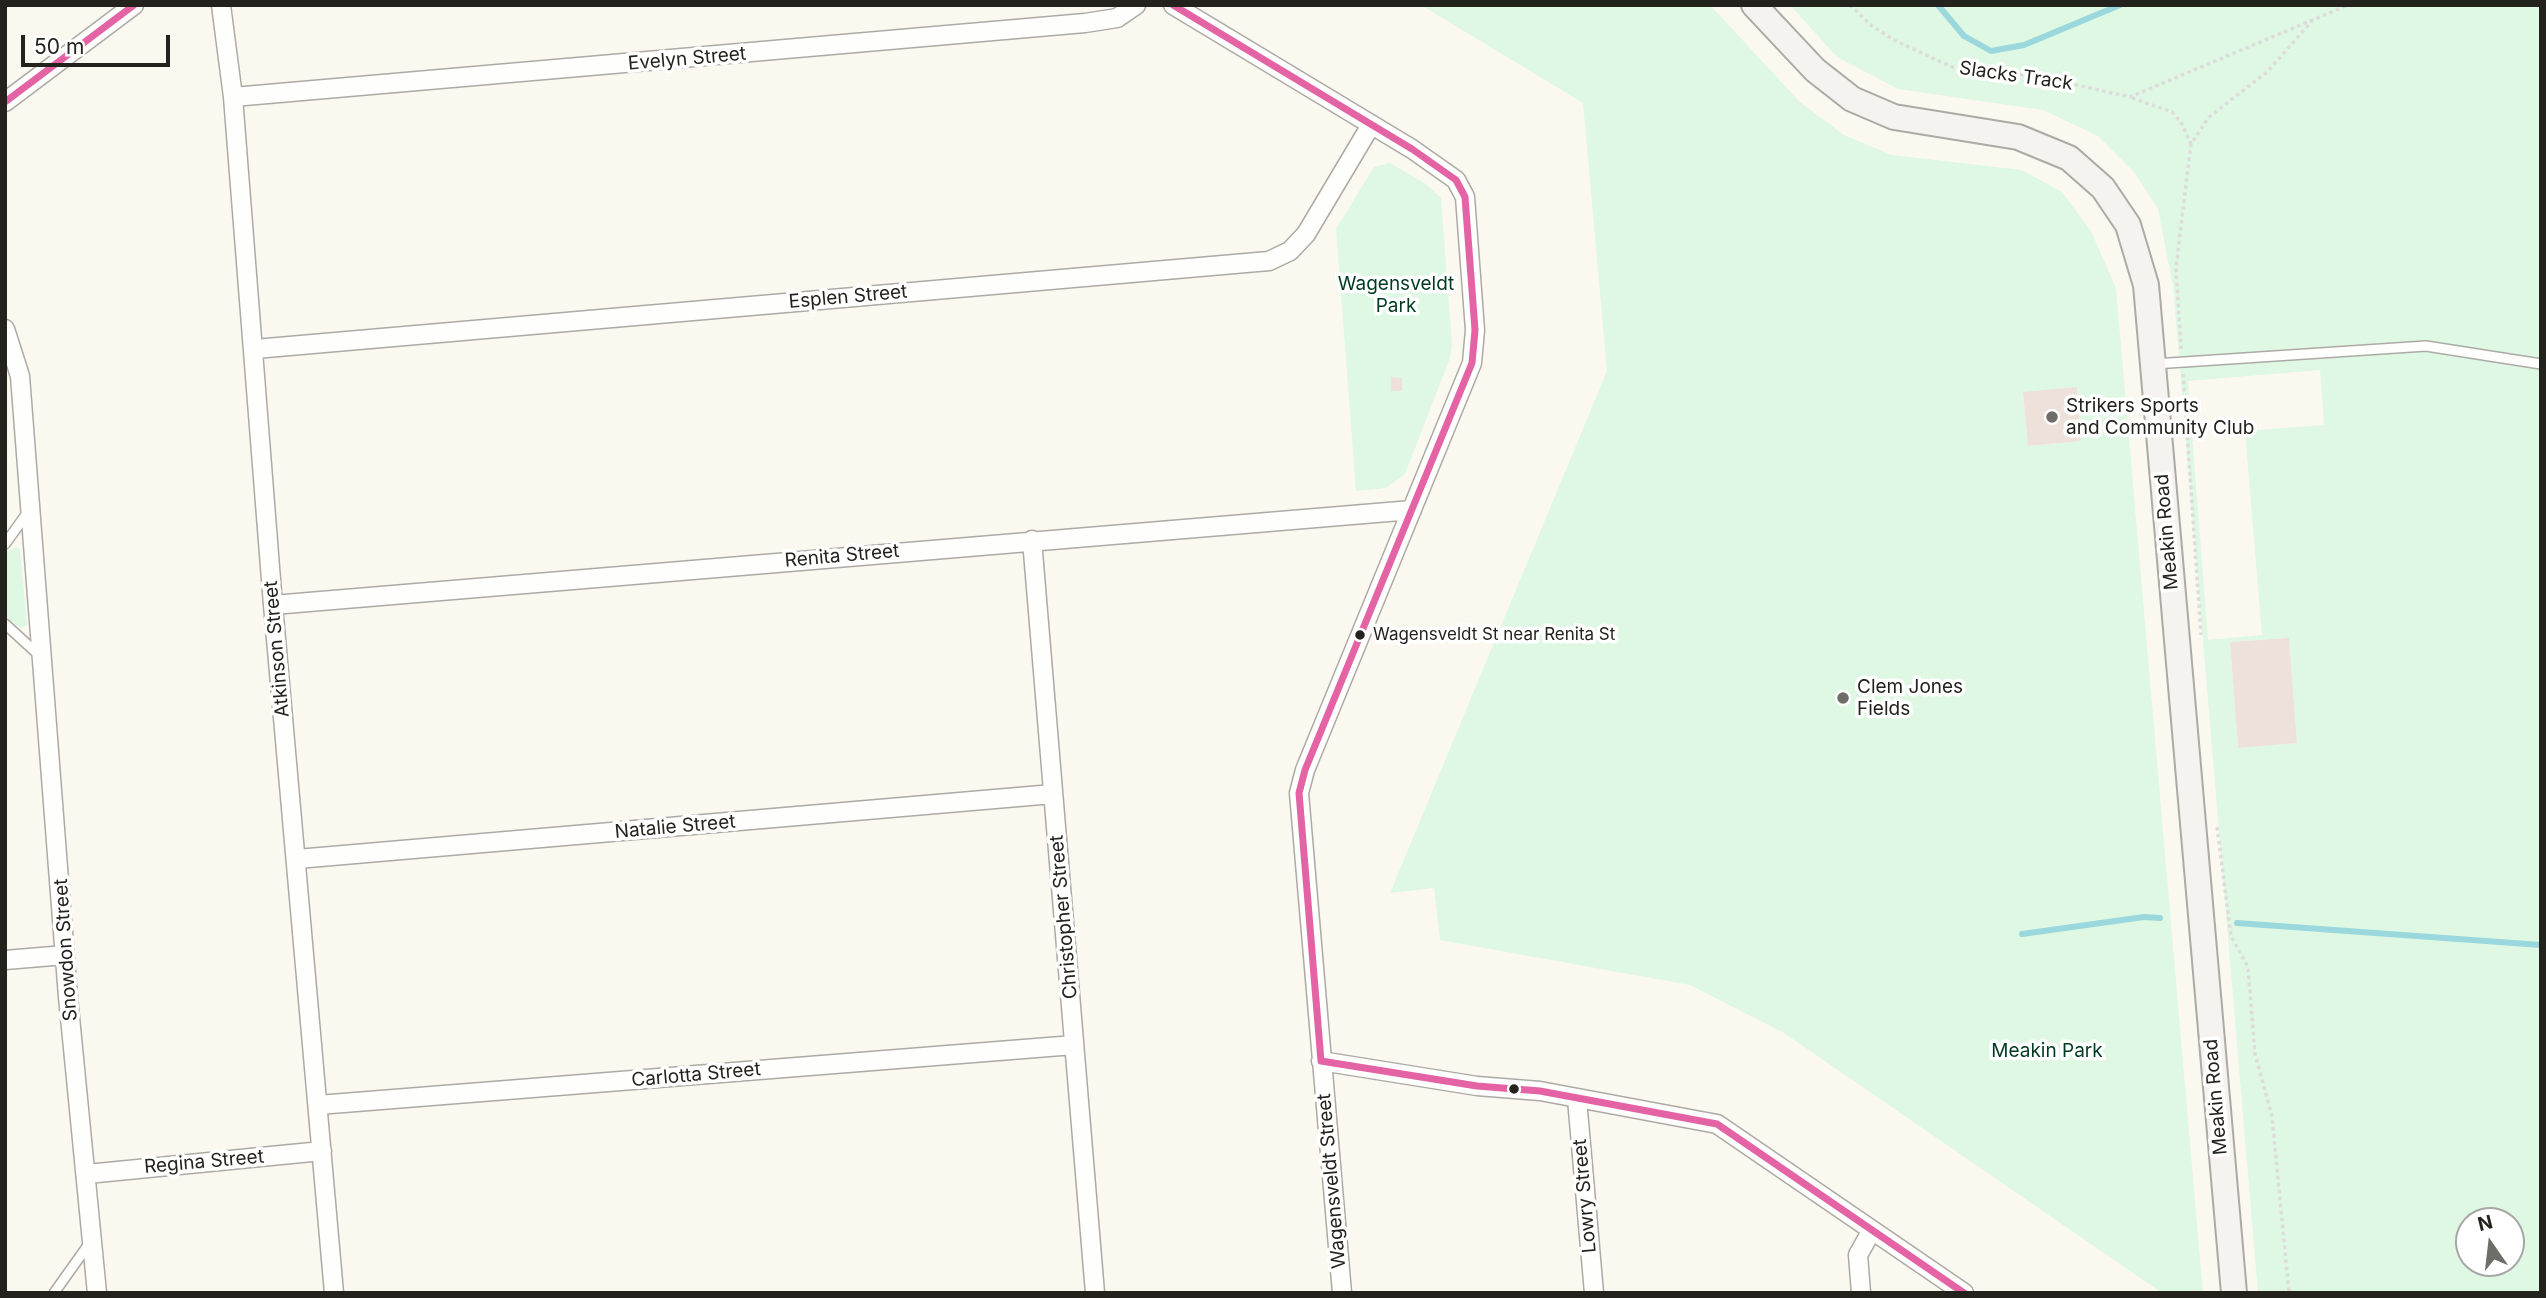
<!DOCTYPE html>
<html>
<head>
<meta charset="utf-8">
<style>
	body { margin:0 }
	#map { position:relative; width:2546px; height:1298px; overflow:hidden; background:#fbf8f0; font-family:Inter,sans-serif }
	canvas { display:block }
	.frame { position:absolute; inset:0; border:7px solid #24221d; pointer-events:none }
	.north { position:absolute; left:2455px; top:1207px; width:70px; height:70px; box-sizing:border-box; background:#fff; border:2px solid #a7a7a5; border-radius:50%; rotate:346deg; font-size:19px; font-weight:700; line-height:28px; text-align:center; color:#24221d }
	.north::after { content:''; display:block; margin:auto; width:24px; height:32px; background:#6f6d67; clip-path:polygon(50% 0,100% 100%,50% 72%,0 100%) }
	.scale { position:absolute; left:21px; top:35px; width:149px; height:32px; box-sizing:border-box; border:4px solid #24221d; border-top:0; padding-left:9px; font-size:21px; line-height:24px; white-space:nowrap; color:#24221d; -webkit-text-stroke:5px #fff; paint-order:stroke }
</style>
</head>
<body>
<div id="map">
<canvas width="2546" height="1298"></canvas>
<div class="frame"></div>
<div class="north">N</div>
<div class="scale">50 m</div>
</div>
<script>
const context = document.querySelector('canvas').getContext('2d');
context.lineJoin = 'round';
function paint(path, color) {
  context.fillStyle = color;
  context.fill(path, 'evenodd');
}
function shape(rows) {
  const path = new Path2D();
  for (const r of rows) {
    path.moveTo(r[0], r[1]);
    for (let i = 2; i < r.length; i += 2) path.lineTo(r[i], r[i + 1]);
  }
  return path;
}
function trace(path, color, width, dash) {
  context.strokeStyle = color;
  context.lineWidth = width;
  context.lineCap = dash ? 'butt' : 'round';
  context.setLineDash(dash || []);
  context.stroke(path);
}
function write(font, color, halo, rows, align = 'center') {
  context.font = font + ' Inter,sans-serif';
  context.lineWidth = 7;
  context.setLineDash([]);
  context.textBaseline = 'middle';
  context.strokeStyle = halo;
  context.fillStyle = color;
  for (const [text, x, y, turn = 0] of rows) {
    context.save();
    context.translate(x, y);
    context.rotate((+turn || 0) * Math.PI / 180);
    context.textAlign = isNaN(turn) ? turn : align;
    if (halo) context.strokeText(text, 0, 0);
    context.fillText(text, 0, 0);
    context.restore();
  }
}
const green = shape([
	[1421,5,1710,5,1800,102,1844,135,1892,155,2022,170,2062,192,2091,231,2116,288,2203,1293,2162,1293,1784,1033,1690,985,1440,940,1434,888,1390,893,1607,371,1583,103],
	[2077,387,2081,441,2028,446,2023,393],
	[1790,5,2541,5,2541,1293,2258,1293,2173,286,2158,209,2135,173,2098,136,2043,110,1898,89,1837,57],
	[2320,370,2324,425,2245,431,2262,635,2208,640,2188,381],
	[2289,638,2297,743,2238,747,2230,642],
	[2469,1221,2511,1221,2511,1263,2469,1263],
	[1390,163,1426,184,1441,198,1452,344,1450,358,1405,474,1386,488,1356,491,1336,229,1374,167],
	[15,547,20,549,27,625,21,628,9,621,6,612,5,553]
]);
const stream = shape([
	[1938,5,1964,36,1991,51,2024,45,2120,5],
	[2237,923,2541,945],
	[2022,934,2144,917,2160,918]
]);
const building = shape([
	[1391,377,1402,378,1402,391,1391,391],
	[2077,387,2081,441,2028,446,2023,392],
	[2289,638,2297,743,2238,748,2230,642]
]);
const path = shape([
	[1850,5,1872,26,1894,40,1952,67,1971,72,2032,75,2130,97,2348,5],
	[2132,98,2172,112,2182,124,2191,144],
	[2181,349,2176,267,2191,144,2209,117,2267,72,2312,21],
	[2183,374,2201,635],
	[2217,827,2231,936,2248,967,2255,1054,2272,1116,2289,1293]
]);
const lane = shape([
	[2154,364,2426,346,2541,364],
	[5,544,28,512],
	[5,624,40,656],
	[54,1293,91,1241]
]);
const street = shape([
	[221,5,233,97,273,605,334,1293],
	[1173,5,1412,149,1456,180,1465,197,1475,330,1472,363,1305,770,1299,793,1342,1293],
	[233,97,1085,23,1117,18,1136,5],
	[5,102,134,5],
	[5,329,20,376,68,997,97,1293],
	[255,349,1269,261,1290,251,1306,234,1371,125],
	[1032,540,1095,1293],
	[273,605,1412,510],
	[297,859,1053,794],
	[5,960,65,955],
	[1321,1061,1477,1086,1540,1091,1717,1124,1964,1293],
	[1577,1099,1594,1293],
	[318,1105,1074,1045],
	[87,1174,322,1151],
	[1861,1293,1858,1255,1872,1230]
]);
const secondary = shape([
	[1754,5,1815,70,1852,99,1894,117,2018,137,2069,158,2103,188,2128,225,2146,285,2234,1293]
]);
const bus1 = shape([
	[1173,5,1412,149,1456,180,1465,197,1475,330,1472,363,1305,770,1299,793,1321,1061],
	[5,102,134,5],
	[1321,1061,1477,1086,1540,1091,1717,1124,1964,1293]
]);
const markers = [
	[2052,417,7,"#6f6d67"],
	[1360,635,6,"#24221d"],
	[1843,698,7,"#6f6d67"],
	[1514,1089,6,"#24221d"]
];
const busNames = [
	["Wagensveldt St near Renita St",1373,635]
];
const streetNames = [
	["Evelyn Street",687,59,-5],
	["Slacks Track",2016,76,8],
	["Esplen Street",848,297,-5],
	["Meakin Road",2167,532,-95],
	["Renita Street",842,556,-5],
	["Atkinson Street",277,649,-95],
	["Natalie Street",675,827,-5],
	["Christopher Street",1064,917,-95],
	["Snowdon Street",66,950,-94],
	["Carlotta Street",696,1075,-5],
	["Meakin Road",2216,1097,-95],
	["Regina Street",204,1162,-5],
	["Wagensveldt Street",1332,1181,-95],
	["Lowry Street",1585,1196,-95]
];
const parkNames = [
	["Wagensveldt",1396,284],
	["Park",1396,306],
	["Meakin Park",2047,1051]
];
const poiNames = [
	["Strikers Sports",2066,406],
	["and Community Club",2066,428],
	["Clem Jones",1857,687],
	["Fields",1857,709]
];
paint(green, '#def8e4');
trace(stream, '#9ad8dd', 6);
paint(building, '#ede1da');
trace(lane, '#adaaa5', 12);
trace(street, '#adaaa5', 21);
trace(secondary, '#adaaa5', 28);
trace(path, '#dddcda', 3.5, [3.5, 3.5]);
trace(lane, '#fefefd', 9);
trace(street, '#fefefd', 18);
trace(secondary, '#f6f2ef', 24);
trace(bus1, '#e463a4', 7);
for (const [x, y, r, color] of markers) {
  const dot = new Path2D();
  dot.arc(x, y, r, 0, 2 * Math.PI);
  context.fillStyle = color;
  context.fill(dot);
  trace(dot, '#fff', 2.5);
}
write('17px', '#24221d', '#fff', busNames, 'left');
write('19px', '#24221d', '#fff', streetNames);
write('19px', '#003a23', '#fff', parkNames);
write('19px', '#24221d', '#fff', poiNames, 'left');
</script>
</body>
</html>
